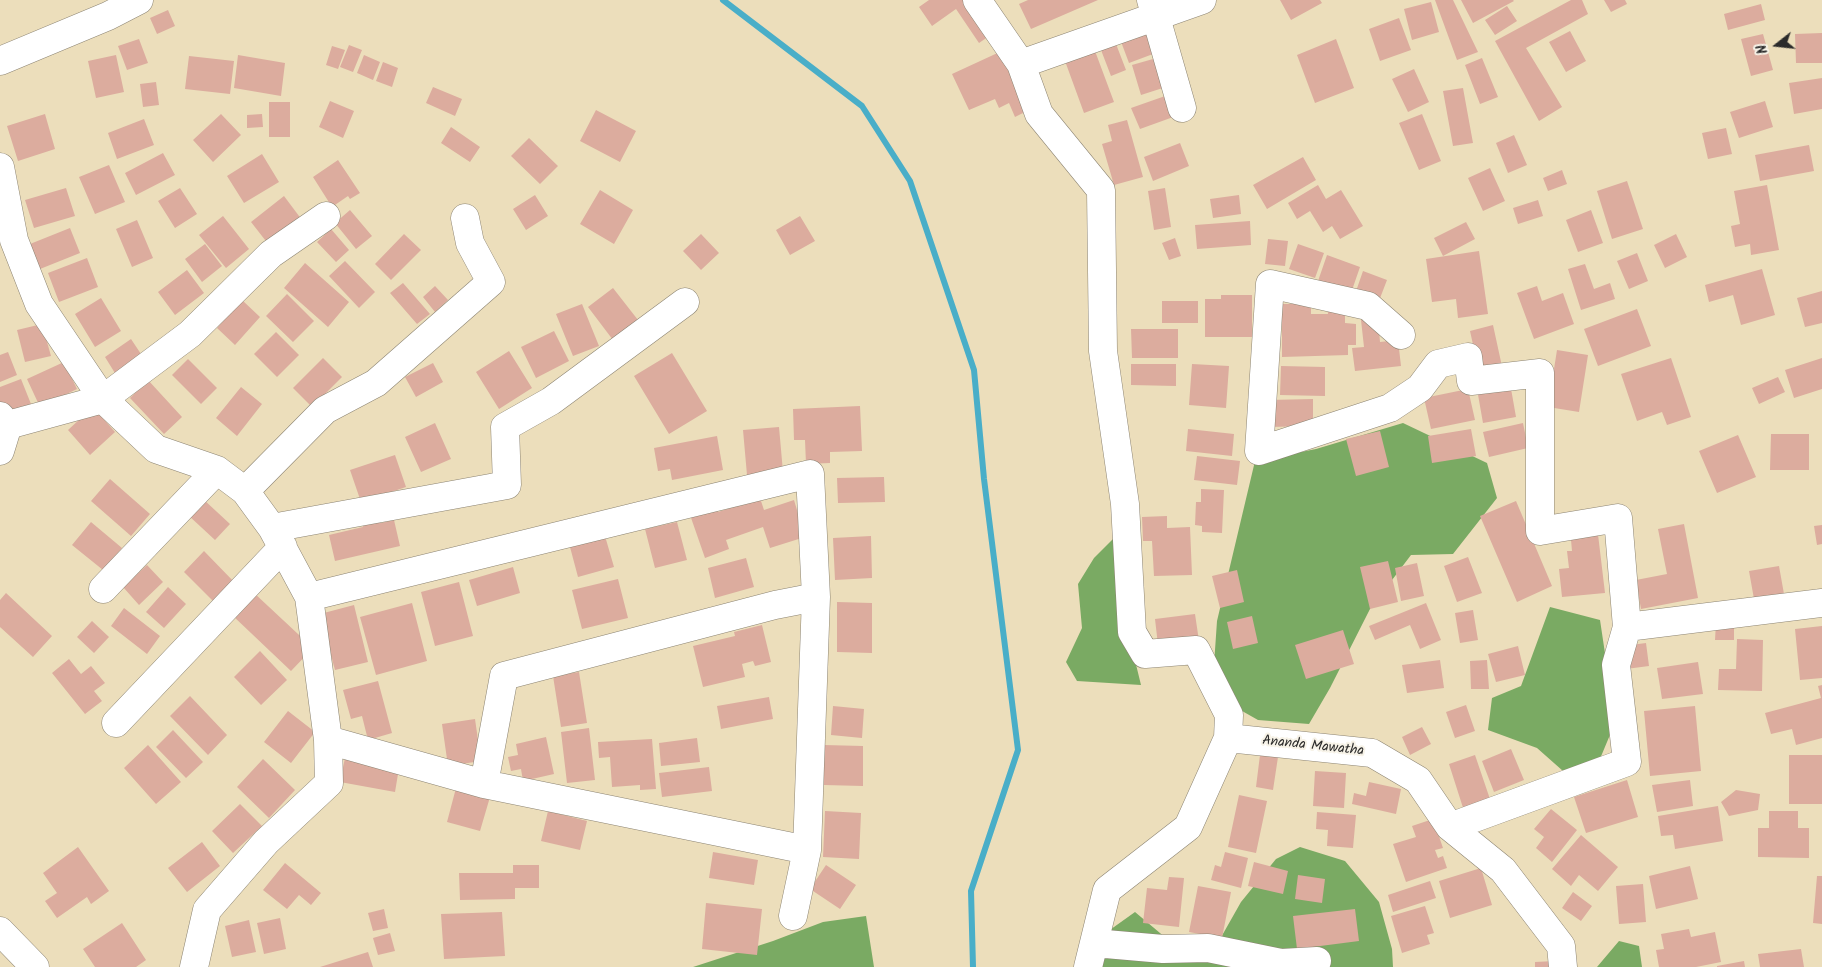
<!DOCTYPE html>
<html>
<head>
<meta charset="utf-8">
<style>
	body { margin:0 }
	#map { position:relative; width:1822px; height:967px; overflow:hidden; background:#ecdebb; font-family:Kalam,sans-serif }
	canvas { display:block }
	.north { position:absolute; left:1752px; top:20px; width:50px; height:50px; -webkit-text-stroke:4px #f7f3e8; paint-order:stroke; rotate:254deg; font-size:14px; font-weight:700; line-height:20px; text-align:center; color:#2b2b2b }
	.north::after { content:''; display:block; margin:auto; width:18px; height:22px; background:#2b2b2b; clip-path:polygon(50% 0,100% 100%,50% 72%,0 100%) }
</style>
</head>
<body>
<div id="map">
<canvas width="1822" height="967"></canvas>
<div class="north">N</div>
</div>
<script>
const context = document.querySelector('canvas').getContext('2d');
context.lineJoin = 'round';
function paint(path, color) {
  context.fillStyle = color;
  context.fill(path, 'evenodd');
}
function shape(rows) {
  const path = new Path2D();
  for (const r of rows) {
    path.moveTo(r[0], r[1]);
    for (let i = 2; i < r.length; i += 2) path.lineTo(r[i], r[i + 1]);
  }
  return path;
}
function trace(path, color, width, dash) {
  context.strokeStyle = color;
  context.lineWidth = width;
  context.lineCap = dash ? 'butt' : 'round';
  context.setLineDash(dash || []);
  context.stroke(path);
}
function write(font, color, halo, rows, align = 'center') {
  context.font = font + ' Kalam,sans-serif';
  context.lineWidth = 4;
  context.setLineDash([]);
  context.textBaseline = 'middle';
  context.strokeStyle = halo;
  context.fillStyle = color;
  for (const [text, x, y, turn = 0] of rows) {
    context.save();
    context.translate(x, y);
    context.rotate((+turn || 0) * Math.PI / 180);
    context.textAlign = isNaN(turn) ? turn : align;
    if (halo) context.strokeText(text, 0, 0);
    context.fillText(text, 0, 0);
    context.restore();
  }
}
const forest = shape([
	[1403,423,1487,463,1497,498,1453,554,1411,555,1370,609,1330,688,1309,724,1258,720,1212,694,1217,621,1255,461,1316,449],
	[1118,534,1130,640,1141,685,1077,681,1066,662,1082,628,1078,584,1094,558],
	[1550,607,1600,620,1606,660,1612,730,1597,766,1563,771,1537,748,1488,730,1492,698,1521,686],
	[1300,847,1345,861,1379,902,1392,949,1393,967,1098,967,1107,932,1135,912,1179,949,1211,955,1241,902,1276,859],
	[866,916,874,967,693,967,773,941,823,922],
	[1619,941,1639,946,1642,967,1597,967]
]);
const stream = shape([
	[723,0,862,106,910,181,974,370,984,479,1018,750,971,891,973,967]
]);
const building = shape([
	[929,0,973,0,995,32,979,43,956,9,932,26,919,7],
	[1028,0,1098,0,1031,29,1019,4],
	[1280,0,1320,0,1322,3,1291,20],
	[1435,0,1453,0,1478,52,1457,60],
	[1461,0,1513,0,1514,1,1473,23],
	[1571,0,1582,0,1588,14,1526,48,1562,107,1539,121,1495,41],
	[1604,0,1625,0,1627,4,1611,12],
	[1431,2,1439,32,1412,40,1404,9],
	[1761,4,1765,20,1728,30,1724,14],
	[1507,6,1517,21,1495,35,1485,20],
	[168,10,175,26,157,34,150,18],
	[1399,18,1411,50,1380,61,1369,29],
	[1151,27,1161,51,1129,63,1120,39],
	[1570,31,1586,61,1566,72,1549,42],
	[1822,33,1822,63,1796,63,1795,34],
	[1763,34,1773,70,1751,76,1741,39],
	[139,39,148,63,127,70,118,46],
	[1336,39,1354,88,1315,103,1297,55],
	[1116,44,1126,70,1111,76,1101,50],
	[349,45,362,50,353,72,340,67],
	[332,46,345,50,338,69,326,65],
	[1004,50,1031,109,1015,117,1009,103,999,108,995,99,969,110,952,74],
	[1095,51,1114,102,1084,113,1065,61],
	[116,55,124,92,96,98,88,61],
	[238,55,285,63,281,96,234,88],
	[364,55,380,62,373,80,357,73],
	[189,56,234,61,230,94,185,89],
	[1160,57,1169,86,1141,95,1132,65],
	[1482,58,1498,97,1480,104,1465,65],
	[383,62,398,68,392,87,376,81],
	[1414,69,1429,102,1408,112,1392,79],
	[1822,78,1822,109,1794,114,1789,83],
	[156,82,159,105,143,107,140,84],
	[433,87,462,99,455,116,426,103],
	[1463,88,1473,143,1453,146,1443,91],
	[1168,95,1176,116,1140,129,1131,108],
	[330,101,354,111,343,138,319,127],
	[1765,101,1773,127,1739,138,1730,112],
	[269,102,290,102,290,137,269,137],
	[596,110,636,131,620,162,580,141],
	[45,114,55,149,18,161,7,126],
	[221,114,241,135,213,162,193,140],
	[262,114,263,127,247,128,247,115],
	[1422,114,1441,161,1419,170,1399,123],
	[144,119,154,145,117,159,108,133],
	[1127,120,1143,177,1114,185,1102,144,1112,141,1108,125],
	[451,127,480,147,470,162,441,143],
	[1726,128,1732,154,1708,159,1702,133],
	[1514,135,1527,165,1508,173,1496,143],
	[529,138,558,166,540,184,511,156],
	[1180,143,1189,166,1153,181,1144,157],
	[1809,145,1814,171,1760,181,1755,155],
	[163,153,175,175,136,195,125,173],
	[262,154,279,182,244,203,227,176],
	[1303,157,1316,180,1267,209,1253,185],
	[338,160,360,193,350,199,348,196,332,207,313,177],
	[109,165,125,202,95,214,79,177],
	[1490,168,1505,201,1483,211,1468,178],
	[1562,170,1567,184,1548,191,1543,178],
	[1627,181,1643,229,1612,239,1597,191],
	[1318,185,1326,199,1341,190,1363,226,1340,239,1332,226,1323,232,1310,211,1297,219,1288,203],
	[1767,185,1779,250,1751,255,1750,244,1735,247,1731,226,1740,224,1734,191],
	[66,188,75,216,34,228,25,200],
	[180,188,197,214,175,228,158,201],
	[1165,188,1171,227,1154,230,1148,191],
	[600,190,633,210,614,244,580,224],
	[535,195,548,216,526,230,513,209],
	[1239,195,1241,214,1213,218,1210,199],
	[284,196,302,220,269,245,251,222],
	[1538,200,1543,216,1518,224,1513,208],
	[350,210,372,236,356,249,335,223],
	[1591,210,1603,243,1578,252,1566,220],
	[223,216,249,249,226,268,199,235],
	[800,216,815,241,790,255,776,230],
	[137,220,153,258,132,267,116,229],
	[1250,221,1251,245,1197,249,1195,225],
	[1466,222,1475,239,1443,256,1434,238],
	[70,228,80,253,40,269,30,244],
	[331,229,349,250,336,262,317,242],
	[404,234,421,250,391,280,375,264],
	[701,234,719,253,701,270,683,251],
	[1676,234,1687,257,1665,268,1654,245],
	[1175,238,1181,256,1169,260,1162,243],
	[1268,239,1288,241,1285,266,1265,264],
	[205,244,222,266,202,282,185,259],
	[1298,244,1324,253,1315,278,1289,269],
	[1479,251,1488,314,1458,318,1456,299,1432,302,1426,259],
	[1637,253,1648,281,1629,289,1617,261],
	[1327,255,1360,267,1351,293,1318,281],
	[87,258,98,287,59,302,48,273],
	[345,261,375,292,359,308,329,276],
	[305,263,349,302,328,327,284,288],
	[1585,264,1594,289,1610,283,1615,299,1581,310,1568,269],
	[1762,269,1775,315,1741,325,1733,295,1709,302,1705,285],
	[187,270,204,293,175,315,158,292],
	[1363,271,1387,280,1377,306,1354,297],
	[403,283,430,314,417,324,390,293],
	[435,286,448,300,435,312,423,297],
	[1537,286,1542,301,1563,293,1574,324,1534,339,1517,293],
	[613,288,638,320,613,340,588,307],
	[1822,291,1822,323,1805,327,1797,298],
	[287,294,314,321,293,342,266,316],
	[1221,295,1252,295,1252,337,1205,337,1205,299,1221,299],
	[101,298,121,331,95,347,75,314],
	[242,300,260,317,235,345,217,328],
	[1162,301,1198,301,1198,323,1162,323],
	[582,304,599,346,573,356,556,314],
	[1282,304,1311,304,1311,314,1328,314,1327,307,1345,307,1345,323,1356,324,1356,345,1348,345,1348,355,1282,357],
	[1637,309,1651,346,1598,366,1584,329],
	[1378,318,1380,342,1398,340,1401,366,1355,371,1352,348,1364,347,1361,320],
	[42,324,51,356,25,362,17,330],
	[1493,325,1503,371,1480,376,1470,331],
	[1131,329,1178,329,1178,358,1132,358],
	[554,331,569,361,536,378,521,347],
	[276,332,299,355,277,377,254,354],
	[131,339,145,360,118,378,105,357],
	[1557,350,1588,355,1579,412,1548,407],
	[509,351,532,388,499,409,476,372],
	[8,352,17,375,0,382,0,355],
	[672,353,707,411,669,434,634,376],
	[323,358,342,377,312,407,293,388],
	[1671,358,1691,417,1667,425,1662,412,1637,421,1621,374],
	[1822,358,1822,389,1794,398,1785,370],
	[188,359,217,388,201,404,172,375],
	[64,362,77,389,40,407,27,379],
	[433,363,443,382,416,397,405,377],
	[1131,364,1176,364,1176,386,1131,385],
	[1192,364,1229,366,1226,408,1189,405],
	[1281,366,1325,367,1325,396,1280,395],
	[1778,377,1785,392,1759,404,1752,388],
	[21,379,31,404,4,414,0,403,0,387],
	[148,380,182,417,164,434,130,398],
	[1510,383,1516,417,1483,423,1477,389],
	[241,387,262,404,237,436,216,418],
	[1468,389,1475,420,1431,429,1424,398],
	[1313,399,1313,426,1269,427,1268,400],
	[860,406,862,451,830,452,830,463,806,464,805,440,794,440,793,409],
	[93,407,115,432,90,455,68,430],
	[435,423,451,459,421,472,405,437],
	[1523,423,1528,448,1489,457,1483,432],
	[779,427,783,472,747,475,743,430],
	[1188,429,1234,434,1232,456,1186,451],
	[1471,429,1476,456,1432,463,1428,436],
	[1380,431,1389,467,1356,476,1346,439],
	[1771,434,1809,434,1809,470,1770,470],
	[1738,435,1756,477,1717,493,1699,451],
	[717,436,723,470,672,480,670,469,658,471,654,448],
	[395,455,406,487,361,502,350,470],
	[1197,456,1240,461,1237,485,1194,480],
	[884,477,885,502,838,503,837,478],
	[110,479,150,514,131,536,91,501],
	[1201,489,1224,490,1222,533,1202,532,1202,526,1195,525,1196,502,1201,502],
	[760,498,764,510,794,500,805,537,770,548,763,527,726,540,729,549,705,558,689,512,715,503,718,512],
	[203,499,230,524,215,540,188,515],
	[1516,501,1552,586,1517,602,1480,516],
	[379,514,381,523,394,520,400,546,335,561,329,535,363,527,361,518],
	[1167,516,1167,528,1190,527,1192,575,1154,576,1152,541,1143,541,1142,517],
	[91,522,122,548,103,570,72,545],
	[677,522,687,560,655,568,645,529],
	[1684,524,1698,598,1641,609,1636,580,1667,574,1658,529],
	[1822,525,1822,544,1817,545,1814,526],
	[1597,526,1605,593,1562,597,1559,569,1569,568,1567,551,1572,551,1570,529],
	[605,536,614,567,578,577,570,547],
	[871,536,872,578,835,580,833,538],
	[204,551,237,585,217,605,184,572],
	[1468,557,1482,593,1457,602,1444,566],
	[746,558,754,587,715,598,708,568],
	[1388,561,1398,602,1370,609,1360,567],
	[1417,563,1424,596,1401,601,1395,568],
	[147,565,163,582,139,605,123,587],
	[1779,566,1784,594,1754,599,1749,571],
	[513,567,520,593,477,606,469,580],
	[1237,570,1244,602,1220,608,1212,576],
	[618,579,628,618,582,629,572,590],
	[459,582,473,636,435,646,421,592],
	[168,587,186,604,164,628,146,612],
	[253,592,313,648,291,671,232,615],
	[6,593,52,636,33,657,0,627,0,600],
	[837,602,872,603,872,653,837,652],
	[412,603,427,661,376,675,360,617],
	[1426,603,1441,640,1420,649,1410,625,1375,640,1369,626],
	[354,605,368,662,335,670,320,614],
	[124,608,160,636,147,654,111,626],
	[1473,610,1478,640,1460,643,1455,613],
	[1195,614,1199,641,1158,645,1155,619],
	[1252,616,1258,643,1233,649,1227,622],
	[92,621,109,637,94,653,77,637],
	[1716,623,1734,623,1734,640,1715,640],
	[762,625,771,662,755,666,753,661,742,664,745,677,703,687,693,646,735,636,734,632],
	[1822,626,1822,678,1800,680,1795,629],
	[1343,630,1354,664,1306,679,1295,645],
	[1737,639,1763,640,1762,691,1718,690,1719,669,1736,669],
	[1646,643,1649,666,1626,669,1623,646],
	[1518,646,1525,675,1496,682,1488,654],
	[260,651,287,680,261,705,234,677],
	[69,659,81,674,91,666,105,683,94,691,102,701,85,714,52,673],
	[1440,660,1444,688,1407,693,1402,665],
	[1487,660,1489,689,1471,689,1470,661],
	[1698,662,1703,694,1662,699,1657,668],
	[579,672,587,723,561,727,553,676],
	[378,681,392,733,368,740,362,716,351,719,343,690],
	[1822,685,1822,738,1796,745,1792,729,1771,734,1765,713,1821,698,1818,686],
	[190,696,227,735,208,755,170,716],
	[769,697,773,719,721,729,717,706],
	[1466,705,1475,731,1455,738,1446,712],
	[833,706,864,709,862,738,831,735],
	[1695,706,1701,771,1650,776,1644,711],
	[288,711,315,732,291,763,264,742],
	[475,719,481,761,448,766,442,724],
	[1422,727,1431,744,1410,755,1402,737],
	[589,728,595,780,567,783,561,732],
	[173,730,203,762,186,778,156,747],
	[546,737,554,774,523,781,521,769,511,771,508,757,518,755,516,744],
	[697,738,700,762,661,766,659,743],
	[652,739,656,789,640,790,640,785,612,787,610,757,599,758,598,742],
	[148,745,181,782,156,804,124,768],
	[824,745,863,746,863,786,824,785],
	[1511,749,1524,780,1494,792,1482,761],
	[1260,755,1278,757,1273,790,1256,787],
	[1475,755,1492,805,1465,814,1449,764],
	[1789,755,1822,755,1822,804,1789,804],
	[345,758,399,768,395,792,340,782],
	[263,759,295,790,269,818,237,787],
	[709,767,712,791,662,797,659,773],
	[1315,771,1346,773,1344,808,1313,806],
	[1627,780,1638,817,1586,833,1574,797],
	[1690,780,1693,806,1657,812,1652,785],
	[1369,782,1401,789,1396,814,1352,804,1354,793,1366,796],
	[456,788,490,797,480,831,447,822],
	[1736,790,1760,794,1758,810,1729,816,1721,802],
	[1239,795,1267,801,1256,853,1228,847],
	[240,804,262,826,233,853,212,831],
	[1718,806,1723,841,1675,849,1673,835,1661,836,1658,816],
	[1551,809,1577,830,1552,862,1536,848,1544,837,1534,829],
	[548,811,587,821,580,850,541,841],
	[825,811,861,813,859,859,823,857],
	[1769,811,1798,811,1798,828,1809,828,1809,858,1758,857,1758,828,1769,828],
	[1317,812,1356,815,1353,848,1327,846,1328,830,1316,829],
	[1433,819,1443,848,1435,850,1438,858,1443,856,1447,868,1406,882,1393,844,1416,837,1412,826],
	[1581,835,1618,867,1598,891,1579,875,1571,886,1552,869],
	[202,842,220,866,187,892,168,868],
	[78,847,109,891,91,904,87,897,57,918,45,901,57,893,43,873],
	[713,852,758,860,754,885,709,878],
	[1225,852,1248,858,1241,888,1211,880,1215,865,1221,867],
	[1254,862,1288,871,1283,894,1248,886],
	[285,863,321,893,311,905,299,895,287,909,263,890],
	[513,865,539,865,539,888,515,888,515,899,460,900,459,873,513,873],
	[826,865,856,885,840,909,810,889],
	[1690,866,1698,899,1656,909,1649,876],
	[1481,868,1492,905,1450,918,1439,881],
	[1298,875,1325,879,1322,903,1295,899],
	[1817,876,1822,876,1822,924,1813,923],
	[1169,877,1184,878,1179,927,1143,923,1147,888,1167,890],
	[1430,881,1436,898,1393,912,1388,895],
	[1643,884,1646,922,1619,924,1616,886],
	[1198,886,1231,892,1222,938,1189,932],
	[1573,892,1592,906,1581,921,1562,908],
	[706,903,762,909,757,955,702,949],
	[1425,906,1434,933,1427,935,1430,944,1402,953,1391,916],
	[384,909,388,928,373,931,368,913],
	[1355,909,1359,941,1297,949,1293,916],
	[502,912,505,956,444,959,441,914],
	[280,918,286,949,264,954,257,923],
	[249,920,256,952,232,957,225,926],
	[122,923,146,960,136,967,95,967,83,949],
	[1689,929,1691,937,1715,932,1721,962,1696,967,1659,967,1656,950,1664,949,1661,934],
	[390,933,395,951,378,955,373,938],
	[1801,949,1804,967,1760,967,1758,954],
	[368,952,373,967,320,967],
	[1555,961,1556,967,1535,967,1535,962],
	[1744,961,1745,967,1717,967,1717,966]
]);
const minor = shape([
	[977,0,1021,64,1202,0],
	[1151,0,1182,108],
	[0,61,108,16,139,0],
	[1021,64,1039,114,1101,190,1103,351,1125,504,1132,632,1145,654,1196,650,1229,715,1228,738,1188,827,1107,890,1088,967],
	[0,167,14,240,39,304,103,399,156,449,217,470,245,491,272,528,309,597,328,740,329,783,266,842,207,910,194,967],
	[1401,335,1368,306,1270,284,1259,451,1390,408,1420,388,1438,364,1468,357,1471,381,1540,373,1540,531,1618,518,1627,627],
	[0,416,8,425,0,451],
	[8,425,103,399,190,334,271,254,326,216],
	[245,491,325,410,376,383,491,282,470,243,465,218],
	[272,528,507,485,505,427,551,401,685,302],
	[103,589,217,470],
	[309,597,810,474,816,597,807,850,484,784,328,740],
	[116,723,283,547],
	[1228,738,1372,753,1418,780,1450,827,1503,870,1561,946,1563,967],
	[484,784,504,676,775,605,816,597],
	[1450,827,1627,762,1616,665,1627,627,1822,603],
	[793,916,807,850],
	[0,931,35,967],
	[1094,943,1163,949,1208,948,1281,963,1317,961]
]);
const streetNames = [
	["Ananda Mawatha",1313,747,6]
];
paint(forest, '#7aaa63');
trace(stream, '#49aec8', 6);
paint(building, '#dcac9e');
trace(minor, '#8c8473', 29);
trace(minor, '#fff', 28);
write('14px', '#2b2b2b', '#f7f3e8', streetNames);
</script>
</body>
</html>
